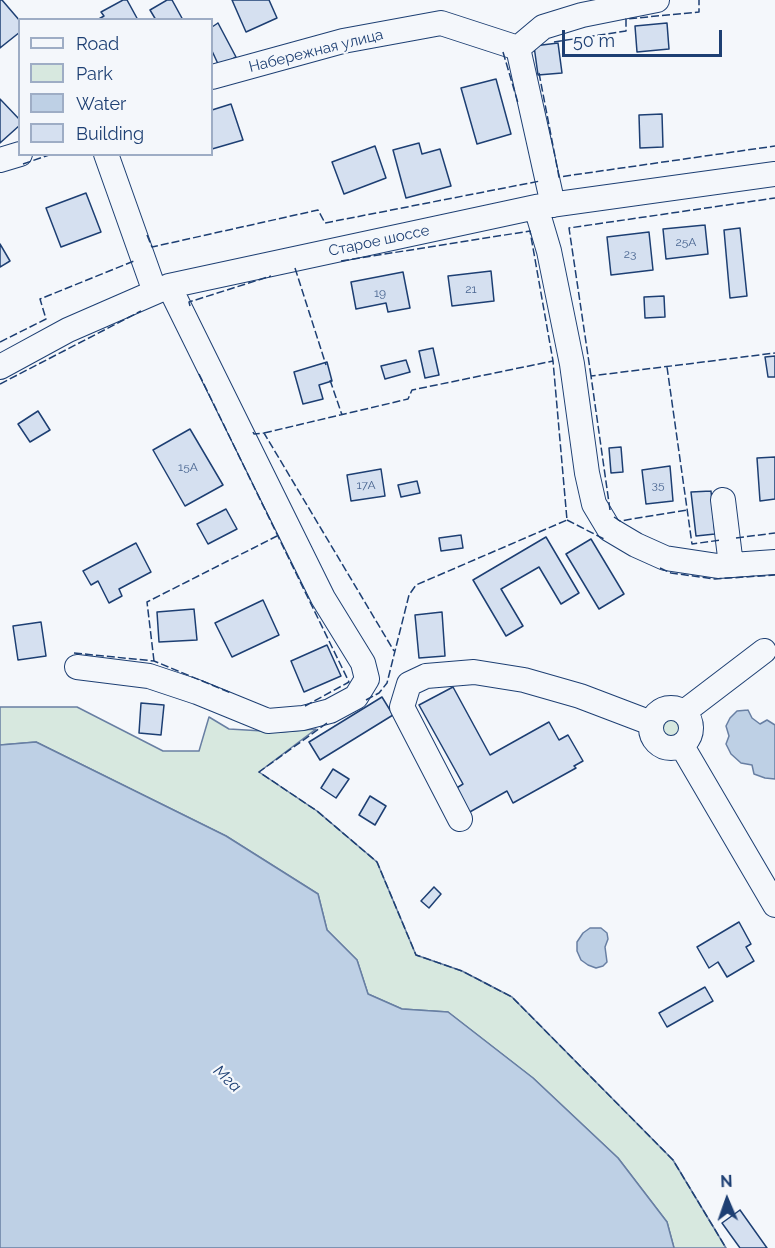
<!DOCTYPE html>
<html>
<head>
<meta charset="utf-8">
<style>
	body { margin:0 }
	#map { position:relative; width:775px; height:1248px; overflow:hidden; background:#f4f7fb; font-family:Raleway,sans-serif }
	canvas { display:block }
	.legend { position:absolute; left:18px; top:18px; width:195px; height:138px; box-sizing:border-box; background:#f4f7fb; border:2px solid #9eadc5; margin:0; padding:8px 10px; list-style:none; font-size:18px; color:#1d3f73 }
	.legend li { display:flex; align-items:center; gap:12px; height:30px }
	.legend b { width:30px; border:2px solid #9eadc5 }
	.north { position:absolute; left:697px; top:1170px; width:60px; height:60px; -webkit-text-stroke:4px #f4f7fb; paint-order:stroke; rotate:358deg; font-size:16px; font-weight:700; line-height:24px; text-align:center; color:#1d3f73 }
	.north::after { content:''; display:block; margin:auto; width:21px; height:27px; background:#1d3f73; clip-path:polygon(50% 0,100% 100%,50% 72%,0 100%) }
	.scale { position:absolute; left:562px; top:30px; width:160px; height:27px; box-sizing:border-box; border:3px solid #1d3f73; border-top:0; padding-left:8px; font-size:18px; line-height:21px; white-space:nowrap; color:#1d3f73; -webkit-text-stroke:4px #f4f7fb; paint-order:stroke }
</style>
</head>
<body>
<div id="map">
<canvas width="775" height="1248"></canvas>
<ul class="legend">
<li><b style="height:8px;background:#f4f7fb"></b>Road</li>
<li><b style="height:16px;background:#d7e8df"></b>Park</li>
<li><b style="height:16px;background:#bed0e5"></b>Water</li>
<li><b style="height:16px;background:#d5e0f0"></b>Building</li>
</ul>
<div class="north">N</div>
<div class="scale">50 m</div>
</div>
<script>
const context = document.querySelector('canvas').getContext('2d');
context.lineJoin = 'round';
function paint(path, color) {
  context.fillStyle = color;
  context.fill(path, 'evenodd');
}
function shape(rows) {
  const path = new Path2D();
  for (const r of rows) {
    if (r.length === 3) {
      path.moveTo(r[0] + r[2], r[1]);
      path.arc(r[0], r[1], r[2], 0, 2 * Math.PI);
      continue;
    }
    path.moveTo(r[0], r[1]);
    for (let i = 2; i < r.length; i += 2) path.lineTo(r[i], r[i + 1]);
  }
  return path;
}
function trace(path, color, width, dash) {
  context.strokeStyle = color;
  context.lineWidth = width;
  context.lineCap = dash ? 'butt' : 'round';
  context.setLineDash(dash || []);
  context.stroke(path);
}
function write(font, color, halo, rows, align = 'center') {
  context.font = font + ' Raleway,sans-serif';
  context.lineWidth = 4.5;
  context.setLineDash([]);
  context.textBaseline = 'middle';
  context.strokeStyle = halo;
  context.fillStyle = color;
  for (const [text, x, y, turn = 0] of rows) {
    context.save();
    context.translate(x, y);
    context.rotate((+turn || 0) * Math.PI / 180);
    context.textAlign = isNaN(turn) ? turn : align;
    if (halo) context.strokeText(text, 0, 0);
    context.fillText(text, 0, 0);
    context.restore();
  }
}
const green = shape([
	[0,707,77,707,163,751,199,751,209,717,229,729,280,732,316,729,259,772,317,811,377,862,416,955,462,971,512,997,673,1160,726,1248,674,1248,667,1222,618,1158,533,1078,448,1012,402,1009,368,994,357,960,327,930,318,894,226,836,36,742,0,745,0,707],
	[671,729,14]
]);
const water = shape([
	[748,710,752,718,760,724,767,720,775,725,775,779,765,778,754,774,752,765,741,763,731,754,726,744,729,736,726,726,730,718,737,711,748,710],
	[36,742,226,836,318,894,327,930,357,960,368,994,402,1009,448,1012,533,1078,618,1158,667,1222,674,1248,0,1248,0,745,36,742],
	[590,928,601,928,607,933,608,939,605,947,607,962,603,966,596,968,588,965,581,960,577,951,577,942,583,933,590,928]
]);
const building = shape([
	[0,0,2,0,20,21,20,32,0,48,0,0],
	[123,0,127,0,138,20,97,20,104,16,101,12,123,0],
	[167,0,172,0,183,20,156,20,150,10,167,0],
	[232,0,269,0,277,18,246,32,232,0],
	[218,23,236,57,219,66,212,51,212,27,218,23],
	[667,23,669,49,637,52,635,26,667,23],
	[558,43,562,73,538,75,534,46,558,43],
	[496,79,511,134,477,144,461,88,496,79],
	[0,99,20,120,20,125,0,143,0,99],
	[231,104,243,140,212,149,212,110,231,104],
	[662,114,663,147,640,148,639,115,662,114],
	[419,143,422,154,440,149,451,186,406,198,393,150,419,143],
	[375,146,386,178,344,194,332,162,375,146],
	[86,193,101,232,61,247,46,208,86,193],
	[705,225,708,254,666,259,663,229,705,225],
	[740,228,747,296,730,298,724,230,740,228],
	[649,232,653,270,611,275,607,237,649,232],
	[0,244,10,261,0,267,0,244],
	[491,271,494,301,452,306,448,276,491,271],
	[403,272,410,308,388,312,386,303,356,309,351,282,403,272],
	[664,296,665,317,645,318,644,297,664,296],
	[433,348,439,375,425,378,419,351,433,348],
	[775,356,775,377,768,377,765,357,775,356],
	[406,360,410,372,385,379,381,366,406,360],
	[327,362,332,381,319,385,323,399,303,404,294,372,327,362],
	[38,411,50,430,30,442,18,424,38,411],
	[190,429,223,485,185,506,153,450,190,429],
	[621,447,623,472,611,473,609,448,621,447],
	[775,457,775,499,760,501,757,458,775,457],
	[670,466,673,501,646,504,642,470,670,466],
	[381,469,385,496,351,501,347,475,381,469],
	[417,481,420,493,401,497,398,485,417,481],
	[711,491,715,534,696,536,691,492,711,491],
	[226,509,237,529,208,544,197,524,226,509],
	[461,535,463,548,441,551,439,538,461,535],
	[546,537,579,593,561,604,539,567,501,589,523,626,506,636,473,580,546,537],
	[591,539,624,594,599,609,566,554,591,539],
	[136,543,151,572,119,589,122,596,109,603,98,581,91,585,83,571,136,543],
	[263,600,279,635,232,657,215,623,263,600],
	[194,609,197,640,159,642,157,612,194,609],
	[442,612,445,656,419,658,415,615,442,612],
	[41,622,46,656,18,660,13,626,41,622],
	[327,645,341,676,304,692,291,661,327,645],
	[453,687,490,755,549,722,559,740,568,735,583,761,574,766,576,768,513,803,507,791,468,813,455,789,463,784,419,705,453,687],
	[382,697,393,715,320,760,309,742,382,697],
	[141,703,164,705,161,735,139,733,141,703],
	[333,769,349,779,336,798,321,788,333,769],
	[370,796,386,806,375,825,359,815,370,796],
	[434,887,441,894,429,908,421,901,434,887],
	[739,922,751,944,746,947,754,961,727,977,718,962,709,968,697,947,739,922],
	[705,987,713,1001,667,1027,659,1013,705,987],
	[740,1210,767,1248,740,1248,722,1223,740,1210]
]);
const minor = shape([
	[518,48,553,205],
	[518,48,543,27,582,15,657,0],
	[212,77,343,41,441,23,518,48],
	[106,154,155,292],
	[0,160,20,154],
	[536,207,549,251,572,364,587,473,594,504,609,529,636,545,665,558,718,566,775,562],
	[0,367,68,330,169,286,536,207,775,174],
	[723,500,731,565],
	[77,667,149,676,197,692,268,721,303,718,330,711,356,697,367,679,363,663,323,598,169,286],
	[671,728,20],
	[684,712,764,651],
	[682,746,775,905],
	[460,819,402,707,409,684,426,676,474,672,524,680,580,696,651,723]
]);
const fence = shape([
	[554,42,626,31,626,19,699,12,699,0],
	[503,52,518,103],
	[539,73,559,177,775,146],
	[23,164,52,154],
	[147,235,152,247,318,210,325,223,540,181],
	[341,261,530,231,553,361,567,520],
	[295,268,326,365],
	[190,306,189,302,271,276],
	[0,342,46,319,40,299,134,261],
	[667,367,692,544,721,540],
	[199,374,349,682,305,706],
	[591,376,569,228,775,198],
	[330,380,342,415],
	[0,384,141,311],
	[253,432,254,434,264,433,394,651],
	[264,433,408,399,412,390,553,361],
	[610,510,591,376,775,353],
	[614,517,620,521,687,510],
	[567,520,604,539],
	[736,538,775,533],
	[660,568,671,573,715,579,775,575],
	[74,653,154,661,231,693],
	[154,661,147,602,277,536],
	[366,700,379,693,387,683,409,595,416,585,567,520],
	[327,723,259,772,317,811,377,862,416,955,462,971,512,997,673,1160,726,1248]
]);
const numberNames = [
	["25А",686,242],
	["23",630,254],
	["21",471,289],
	["19",380,293],
	["15А",188,467],
	["17А",366,485],
	["35",658,485]
];
const streetNames = [
	["Набережная улица",316,51,-14],
	["Старое шоссе",379,241,-12]
];
const waterNames = [
	["Мга",227,1079,43]
];
paint(green, '#d7e8df');
trace(green, '#687fa3', 1.5);
paint(water, '#bed0e5');
trace(water, '#687fa3', 1.5);
paint(building, '#d5e0f0');
trace(building, '#1d3f73', 1.5);
trace(minor, '#1d3f73', 26);
trace(minor, '#f4f7fb', 24);
trace(fence, '#1d3f73', 1.5, [8, 3]);
write('12px', '#4b6792', null, numberNames);
write('15px', '#1d3f73', '#f4f7fb', streetNames);
write('italic 16px', '#1d3f73', '#f4f7fb', waterNames);
</script>
</body>
</html>
